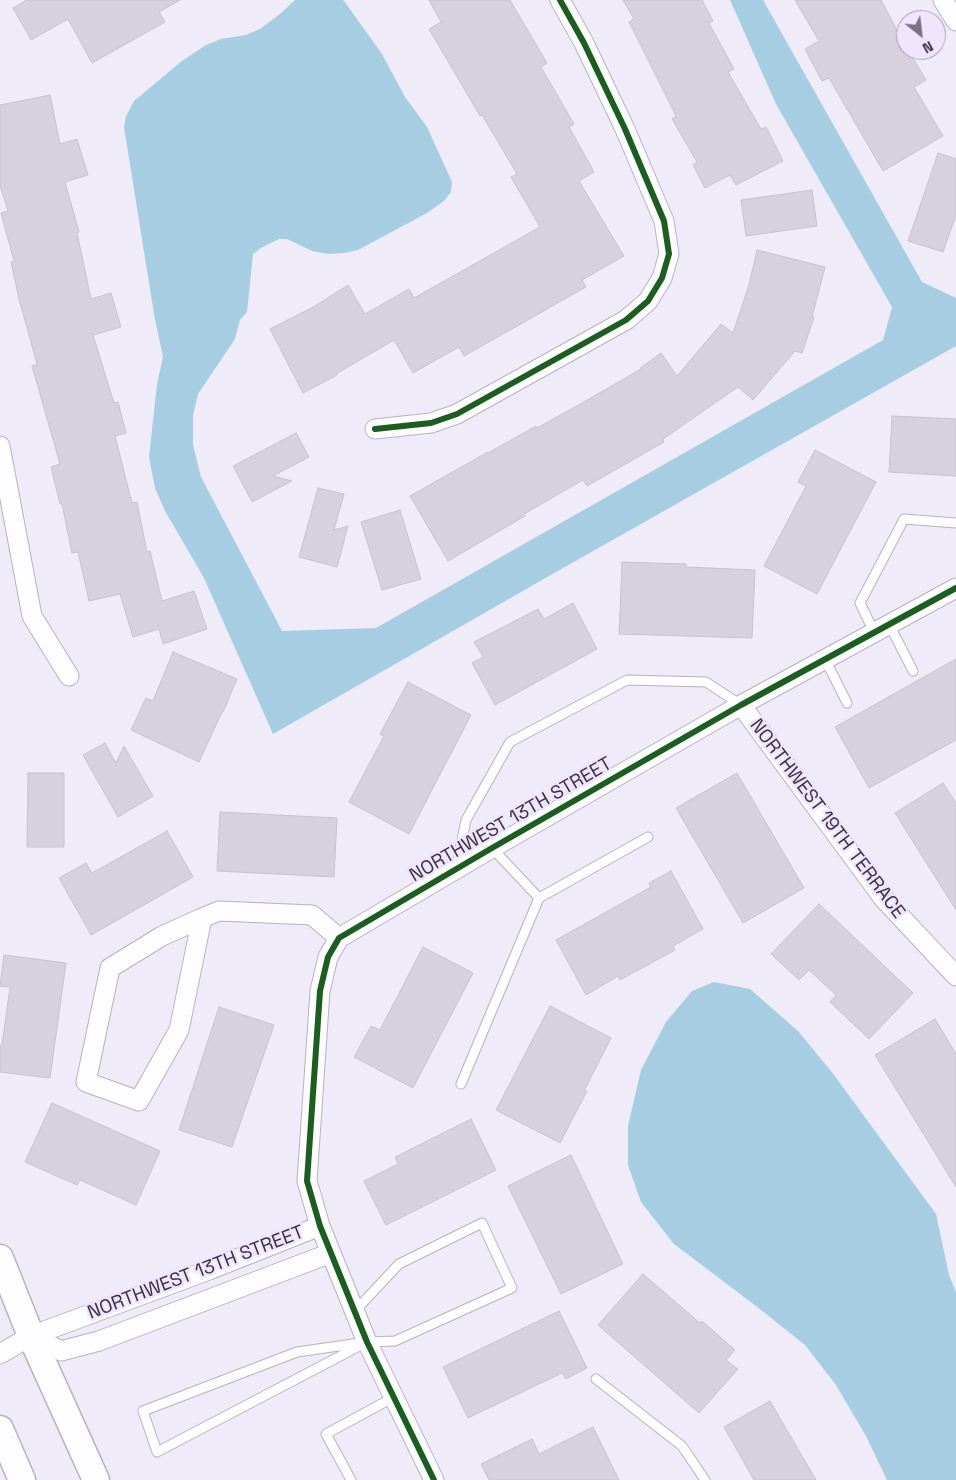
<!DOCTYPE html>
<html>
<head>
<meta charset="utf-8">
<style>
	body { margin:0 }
	#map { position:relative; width:956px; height:1480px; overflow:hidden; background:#f0ebf8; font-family:"Space Grotesk",sans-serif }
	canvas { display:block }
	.north { position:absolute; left:896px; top:10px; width:50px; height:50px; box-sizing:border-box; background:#efe5fe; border:1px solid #a59eb1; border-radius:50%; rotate:151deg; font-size:14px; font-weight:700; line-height:20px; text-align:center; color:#37333d }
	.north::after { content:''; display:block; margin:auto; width:18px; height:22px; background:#78737e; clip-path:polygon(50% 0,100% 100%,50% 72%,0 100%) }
</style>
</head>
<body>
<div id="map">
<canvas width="956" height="1480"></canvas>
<div class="north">N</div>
</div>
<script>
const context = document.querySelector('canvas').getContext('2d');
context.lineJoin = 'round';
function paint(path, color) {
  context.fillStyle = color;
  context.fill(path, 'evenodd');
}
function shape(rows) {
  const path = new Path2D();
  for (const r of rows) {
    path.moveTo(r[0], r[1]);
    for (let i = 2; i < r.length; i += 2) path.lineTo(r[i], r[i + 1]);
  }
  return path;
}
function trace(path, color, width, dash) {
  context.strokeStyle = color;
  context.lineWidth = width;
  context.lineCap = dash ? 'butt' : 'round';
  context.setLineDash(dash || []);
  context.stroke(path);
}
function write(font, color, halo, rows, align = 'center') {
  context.font = font + ' "Space Grotesk",sans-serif';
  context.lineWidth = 5;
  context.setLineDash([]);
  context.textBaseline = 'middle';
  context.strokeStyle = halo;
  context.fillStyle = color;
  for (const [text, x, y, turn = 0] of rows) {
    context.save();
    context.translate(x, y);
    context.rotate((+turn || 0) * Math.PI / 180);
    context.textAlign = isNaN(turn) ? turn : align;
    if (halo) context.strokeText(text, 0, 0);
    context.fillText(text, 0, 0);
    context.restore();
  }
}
const water = shape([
	[295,0,343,0,344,1,382,54,405,97,427,127,452,182,451,192,444,201,427,213,358,250,344,253,328,254,312,251,287,239,279,239,261,248,253,254,247,312,240,320,235,339,198,394,193,415,193,445,201,477,282,631,376,628,883,340,892,307,776,104,730,0,763,0,922,282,956,298,956,346,556,572,273,734,204,578,165,511,155,488,149,457,157,384,163,357,154,314,124,127,126,116,134,101,182,61,206,45,221,39,246,35,260,29,280,14],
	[714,982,750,989,798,1031,831,1071,936,1214,949,1275,956,1292,956,1480,887,1480,866,1436,836,1385,805,1345,756,1306,674,1244,641,1202,628,1165,628,1126,641,1070,666,1022,692,991]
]);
const building = shape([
	[27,0,180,0,159,12,165,22,92,63,68,19,31,40,13,8,27,0],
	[429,0,510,0,547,63,541,67,574,124,569,127,594,172,579,181,624,256,582,280,586,287,464,356,459,347,413,373,394,340,336,374,337,375,303,393,270,329,315,306,348,285,365,314,409,289,414,298,540,227,511,177,517,174,482,115,480,116,429,29,441,22,429,0],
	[623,0,702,0,713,21,709,23,734,69,728,72,761,129,766,127,783,161,736,185,730,175,705,188,693,165,697,162,672,119,676,116,629,22,634,19,623,0],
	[795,0,881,0,906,47,906,50,908,50,926,80,914,87,943,136,883,171,829,78,822,81,805,49,819,41,795,0],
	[50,95,60,144,77,139,88,175,65,182,79,232,77,233,91,299,111,293,121,327,93,335,114,403,118,402,126,433,115,436,132,503,137,502,147,552,150,551,162,601,194,591,207,629,163,644,159,629,133,637,120,594,89,601,78,552,72,553,62,504,60,504,51,467,60,464,32,366,37,364,19,299,11,262,14,261,1,213,8,211,0,185,0,105,50,95],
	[938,153,956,159,956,215,943,252,908,241,938,153],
	[812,190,817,226,746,236,741,200,812,190],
	[757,250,825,267,812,317,814,317,802,353,795,351,753,400,738,387,663,439,664,442,587,486,583,480,524,514,525,516,448,561,410,496,488,452,488,453,536,426,537,428,582,403,641,369,640,368,661,353,677,376,721,324,733,333,749,285,757,250],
	[892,416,956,419,956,476,889,472,892,416],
	[296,433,309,457,273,476,292,481,252,502,233,466,296,433],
	[815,450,876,482,817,594,764,566,806,486,798,482,815,450],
	[318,488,344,494,334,530,348,526,337,567,299,557,318,488],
	[400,510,421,579,382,590,361,522,400,510],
	[622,562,686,564,686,567,755,570,752,638,619,634,622,562],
	[573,603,597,649,495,705,472,663,483,657,474,642,538,609,544,619,573,603],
	[173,652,237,679,223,712,222,712,199,762,131,730,146,698,153,701,173,652],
	[956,659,956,740,869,788,835,727,956,659],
	[408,682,471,715,409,834,349,802,384,736,380,734,408,682],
	[105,743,116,763,124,746,153,796,118,817,83,755,105,743],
	[28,773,64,773,64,847,27,847,28,773],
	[737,773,804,888,743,923,676,808,737,773],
	[943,783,956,803,956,910,895,813,943,783],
	[220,812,337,818,334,877,217,871,220,812],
	[167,831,193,877,91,935,59,878,86,863,92,873,167,831],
	[671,871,703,929,673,946,675,950,620,980,618,976,586,995,556,940,651,887,649,883,671,871],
	[819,904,913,993,869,1039,830,1002,836,995,809,970,799,980,771,954,819,904],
	[423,947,473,973,413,1088,354,1057,371,1026,380,1030,423,947],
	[4,955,66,963,50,1078,0,1072,0,1045,2,1045,10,987,0,986,4,955],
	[550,1006,611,1038,585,1089,587,1091,560,1143,496,1110,550,1006],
	[219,1007,274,1025,232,1147,179,1130,219,1007],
	[935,1019,956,1054,956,1187,875,1055,935,1019],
	[52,1103,160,1151,136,1205,80,1180,77,1185,25,1162,52,1103],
	[471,1119,496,1170,386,1225,364,1181,398,1164,395,1157,471,1119],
	[571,1155,623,1264,561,1294,508,1186,571,1155],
	[643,1274,700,1323,702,1321,735,1350,726,1360,738,1369,699,1413,598,1325,643,1274],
	[559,1311,587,1368,566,1379,562,1373,468,1418,443,1367,559,1311],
	[770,1401,816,1480,754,1480,724,1427,770,1401],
	[593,1427,619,1480,489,1480,481,1464,532,1439,539,1454,593,1427]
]);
const lane = shape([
	[889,624,913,671],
	[874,632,860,603,904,519,956,523],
	[825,659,847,703],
	[492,848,539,898,648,837],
	[456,869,466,820,510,742,627,680,706,682,741,705],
	[461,1084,539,898],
	[355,1311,399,1264,482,1223,512,1288,395,1341,367,1342,297,1352,143,1411,157,1452,367,1342],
	[596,1379,682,1446,705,1480],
	[351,1480,326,1434,394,1397]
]);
const street = shape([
	[943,0,956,21],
	[375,429,431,423,457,414,626,320,648,301,662,278,669,254,664,221,625,129,584,43,560,0],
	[0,446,32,616,69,676],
	[741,705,884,899,956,976],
	[202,918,179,1030,139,1101,86,1082,110,968,162,936,202,918,219,911,312,915,339,938],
	[31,1336,61,1351,99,1341,331,1253],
	[0,1354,31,1336,209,1270,320,1226],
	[434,1480,367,1342,320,1226,307,1181,320,991,328,957,339,938,492,848,741,705,956,588]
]);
const secondary = shape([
	[0,1258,31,1336,96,1480],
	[0,1429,22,1480]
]);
const cycleway = shape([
	[375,429,431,423,457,414,626,320,648,301,662,278,669,254,664,221,625,129,584,43,560,0],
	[434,1480,367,1342,320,1226,307,1181,320,991,328,957,339,938,492,848,741,705,956,588]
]);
const streetNames = [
	["NORTHWEST 19TH TERRACE",827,819,53],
	["NORTHWEST 13TH STREET",511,820,-30],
	["NORTHWEST 13TH STREET",196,1273,-21]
];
paint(water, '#a6cde1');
paint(building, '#d7d1df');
trace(building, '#c6c2cd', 1);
trace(lane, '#b7b3bd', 11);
trace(street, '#b7b3bd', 21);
trace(secondary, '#b7b3bd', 29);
trace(lane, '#fdfcfe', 9);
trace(street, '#fdfcfe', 19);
trace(secondary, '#fdfcfe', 26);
trace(cycleway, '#1b5e20', 6);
write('19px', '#37333d', '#efe5fe', streetNames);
</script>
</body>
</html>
